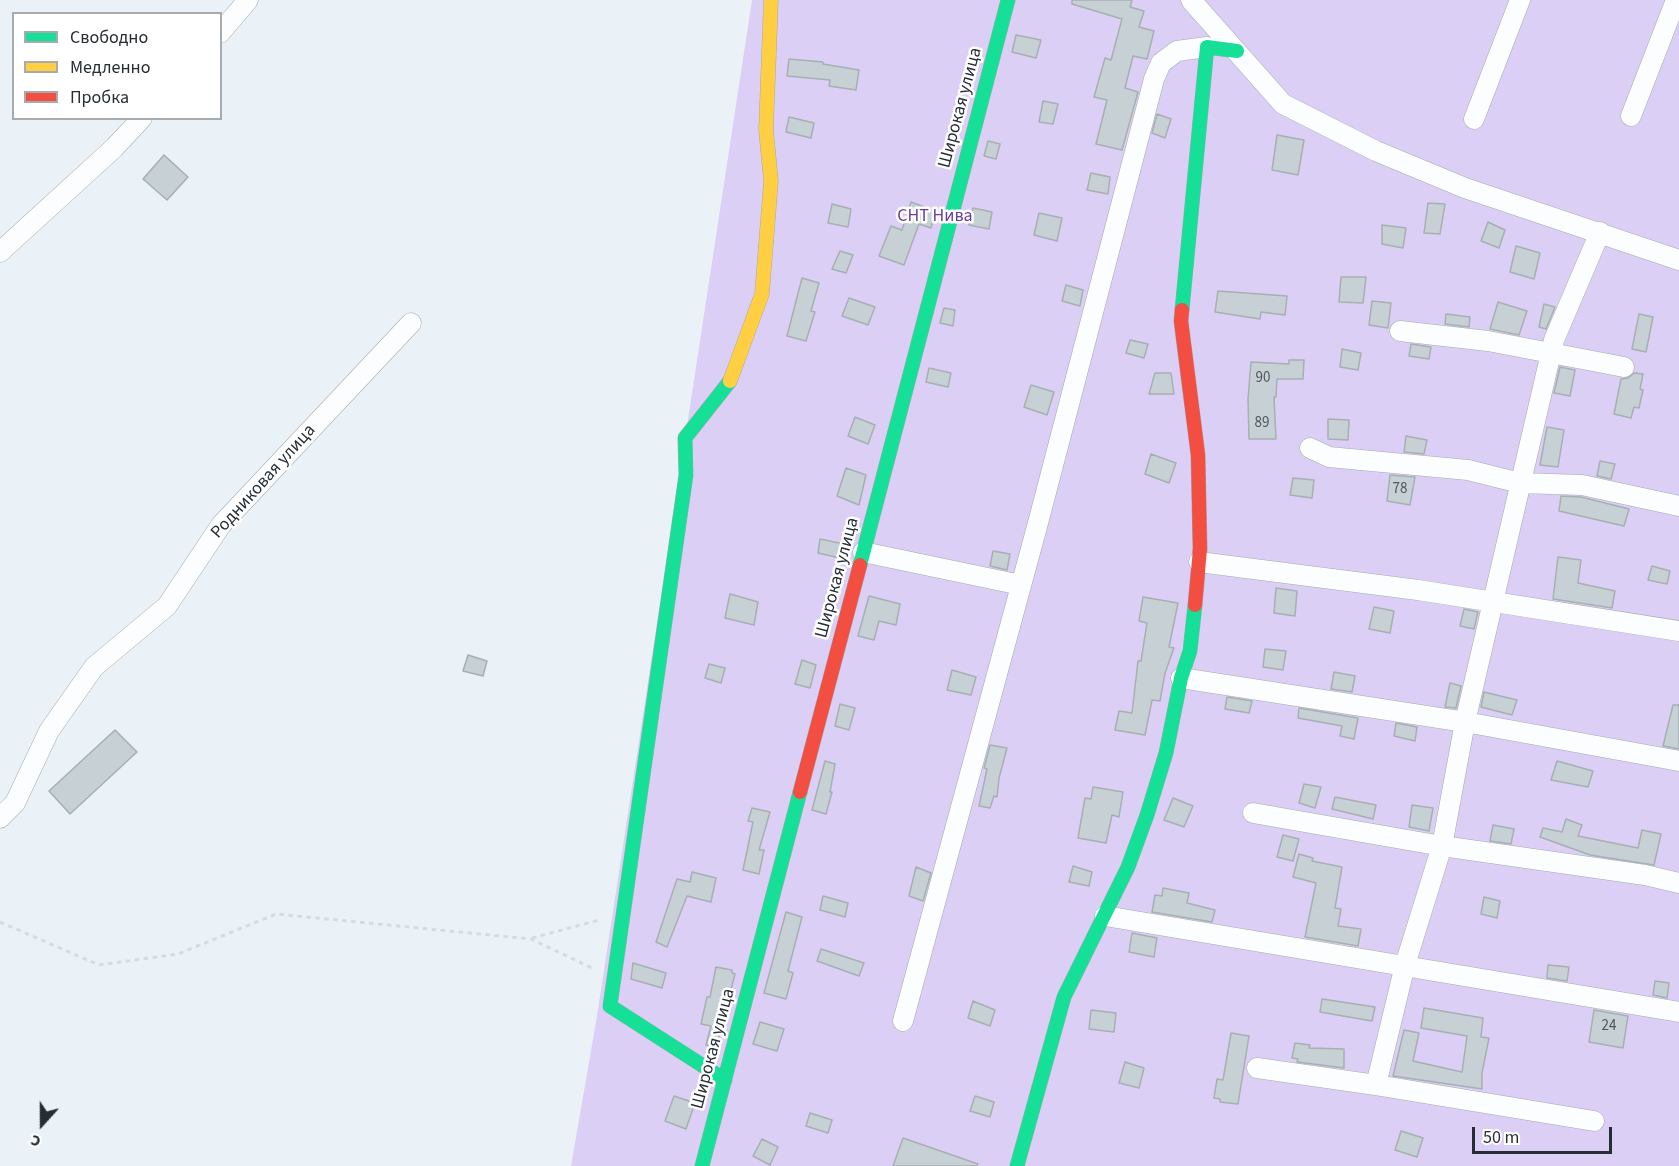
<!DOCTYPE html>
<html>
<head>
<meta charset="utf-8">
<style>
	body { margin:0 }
	#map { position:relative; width:1679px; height:1166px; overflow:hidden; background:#ebf2f7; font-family:"Source Sans 3",sans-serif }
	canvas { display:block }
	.legend { position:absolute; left:12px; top:12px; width:210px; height:108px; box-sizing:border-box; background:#fff; border:2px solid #a8abae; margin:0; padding:8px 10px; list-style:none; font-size:18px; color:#262e35 }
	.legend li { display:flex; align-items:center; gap:12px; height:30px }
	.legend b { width:30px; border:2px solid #a8abae }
	.north { position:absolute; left:12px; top:1094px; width:60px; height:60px; -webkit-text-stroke:4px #fff; paint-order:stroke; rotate:201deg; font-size:16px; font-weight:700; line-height:24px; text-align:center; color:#262e35 }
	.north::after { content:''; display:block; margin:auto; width:21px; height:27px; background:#262e35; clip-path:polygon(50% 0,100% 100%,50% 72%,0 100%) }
	.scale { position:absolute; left:1472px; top:1127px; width:140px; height:27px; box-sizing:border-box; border:3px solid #262e35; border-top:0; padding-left:8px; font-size:18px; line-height:21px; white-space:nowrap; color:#262e35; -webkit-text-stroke:4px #fff; paint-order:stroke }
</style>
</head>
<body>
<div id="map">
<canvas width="1679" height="1166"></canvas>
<ul class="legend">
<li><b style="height:8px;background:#16e098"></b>Свободно</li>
<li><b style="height:8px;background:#ffcf43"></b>Медленно</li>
<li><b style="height:8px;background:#f24e42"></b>Пробка</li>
</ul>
<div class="north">С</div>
<div class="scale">50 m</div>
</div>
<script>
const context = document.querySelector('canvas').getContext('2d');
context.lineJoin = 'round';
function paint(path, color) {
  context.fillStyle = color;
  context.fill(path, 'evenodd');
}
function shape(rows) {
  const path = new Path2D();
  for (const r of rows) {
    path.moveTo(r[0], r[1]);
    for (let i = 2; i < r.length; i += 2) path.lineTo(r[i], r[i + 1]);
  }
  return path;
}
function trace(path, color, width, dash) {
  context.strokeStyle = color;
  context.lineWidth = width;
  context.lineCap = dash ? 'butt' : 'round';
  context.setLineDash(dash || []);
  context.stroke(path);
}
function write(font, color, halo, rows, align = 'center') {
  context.font = font + ' "Source Sans 3",sans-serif';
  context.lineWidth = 5;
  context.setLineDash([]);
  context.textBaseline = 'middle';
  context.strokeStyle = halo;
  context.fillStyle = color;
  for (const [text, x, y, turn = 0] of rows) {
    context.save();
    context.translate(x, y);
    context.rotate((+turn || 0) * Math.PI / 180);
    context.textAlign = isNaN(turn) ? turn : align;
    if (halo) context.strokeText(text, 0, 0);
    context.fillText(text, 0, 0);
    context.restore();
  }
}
const green = shape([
	[752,0,1679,0,1679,1166,571,1166,597,1016]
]);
const building = shape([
	[1072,0,1132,0,1130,7,1144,11,1139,27,1154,31,1147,59,1133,56,1125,88,1138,92,1122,150,1096,144,1107,100,1094,97,1105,58,1111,60,1122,19,1072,4,1072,0],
	[1016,35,1041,40,1036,58,1012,52,1016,35],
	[789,59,823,62,823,64,859,70,856,90,829,86,830,80,787,76,789,59],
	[1043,101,1058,104,1053,124,1039,122,1043,101],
	[1157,114,1171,119,1165,138,1152,133,1157,114],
	[789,117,814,123,811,138,786,132,789,117],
	[1277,135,1304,140,1298,175,1272,170,1277,135],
	[988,141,1000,144,996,159,984,156,988,141],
	[164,155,188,177,167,200,143,179,164,155],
	[1091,173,1110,177,1108,194,1087,190,1091,173],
	[911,202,935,211,931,228,919,224,904,265,879,256,891,226,902,230,911,202],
	[1428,203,1445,204,1440,234,1424,233,1428,203],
	[832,204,851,209,848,227,828,223,832,204],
	[973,208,992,212,989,229,969,225,973,208],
	[1039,213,1062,218,1057,241,1034,235,1039,213],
	[1488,222,1505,230,1499,248,1481,241,1488,222],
	[1382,225,1406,228,1403,248,1382,244,1382,225],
	[1516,246,1540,253,1534,279,1510,272,1516,246],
	[840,251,853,255,846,273,832,269,840,251],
	[1341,277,1366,277,1363,303,1339,302,1341,277],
	[802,278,819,283,811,311,815,312,806,341,787,336,802,278],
	[1066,285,1083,290,1080,306,1062,301,1066,285],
	[1218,291,1287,296,1285,315,1261,312,1260,319,1215,312,1218,291],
	[849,298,875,307,868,325,842,316,849,298],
	[1372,301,1391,303,1388,328,1369,325,1372,301],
	[1498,302,1527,311,1519,335,1490,329,1498,302],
	[1544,304,1555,307,1546,329,1539,327,1544,304],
	[944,308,955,310,953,326,940,323,944,308],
	[1446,314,1470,317,1469,327,1445,324,1446,314],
	[1639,314,1653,317,1646,352,1632,349,1639,314],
	[1130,340,1148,344,1144,358,1126,353,1130,340],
	[1411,344,1431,347,1429,359,1409,356,1411,344],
	[1342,349,1361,353,1358,370,1340,367,1342,349],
	[1289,360,1304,360,1303,379,1277,379,1276,397,1274,397,1276,439,1249,439,1248,399,1251,362,1289,364,1289,360],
	[1560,367,1575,370,1570,396,1554,393,1560,367],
	[929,368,951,373,948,387,926,382,929,368],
	[1155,373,1171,373,1174,394,1149,394,1155,373],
	[1634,373,1643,374,1640,389,1643,390,1639,408,1634,407,1631,418,1614,414,1621,379,1628,378,1634,373],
	[1031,385,1054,392,1047,415,1024,407,1031,385],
	[855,417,875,425,868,444,848,436,855,417],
	[1328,419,1349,420,1348,440,1328,439,1328,419],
	[1547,427,1564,430,1558,467,1540,465,1547,427],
	[1406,436,1427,440,1424,454,1404,452,1406,436],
	[1151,454,1176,463,1169,483,1145,474,1151,454],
	[1600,461,1615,464,1611,479,1597,476,1600,461],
	[846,468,866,475,859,505,837,496,846,468],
	[1390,475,1415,477,1410,505,1387,501,1390,475],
	[1293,478,1314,480,1312,498,1290,495,1293,478],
	[1561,496,1581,497,1629,509,1624,526,1559,511,1561,496],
	[820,539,844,544,840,558,818,553,820,539],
	[993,551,1010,554,1007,570,990,566,993,551],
	[1558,557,1581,560,1578,583,1615,591,1612,608,1553,599,1558,557],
	[1652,566,1670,571,1667,584,1648,580,1652,566],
	[1276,588,1297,591,1295,616,1274,613,1276,588],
	[730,594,758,602,754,625,725,618,730,594],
	[869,596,900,604,896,625,879,621,874,640,858,636,869,596],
	[1143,597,1178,603,1169,647,1174,648,1165,673,1160,701,1152,700,1145,735,1115,730,1119,711,1132,713,1138,661,1141,661,1147,623,1139,621,1143,597],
	[1374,607,1394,611,1390,633,1369,629,1374,607],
	[1464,609,1478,612,1474,629,1460,626,1464,609],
	[1265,649,1286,651,1283,670,1263,667,1265,649],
	[468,655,487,661,483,676,463,671,468,655],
	[802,660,816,665,810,688,795,684,802,660],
	[709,664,725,668,721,683,705,678,709,664],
	[952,670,976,677,971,695,947,690,952,670],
	[1334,672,1355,676,1352,692,1331,689,1334,672],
	[1450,683,1461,686,1456,708,1445,707,1450,683],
	[1484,692,1517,700,1512,715,1481,707,1484,692],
	[1227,697,1252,701,1249,713,1225,709,1227,697],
	[840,704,855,708,849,730,835,726,840,704],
	[1673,705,1679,705,1679,749,1663,746,1673,705],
	[1299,708,1358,718,1354,739,1340,736,1342,726,1298,718,1299,708],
	[1396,723,1417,727,1415,741,1394,736,1396,723],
	[115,730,137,752,70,814,49,791,115,730],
	[990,745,1007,748,999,778,997,797,994,796,990,808,979,806,987,769,984,768,990,745],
	[825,761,835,764,830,792,832,792,826,814,812,810,825,761],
	[1557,761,1593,771,1588,787,1551,780,1557,761],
	[1304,784,1321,787,1315,808,1299,803,1304,784],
	[1093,787,1123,792,1119,817,1112,815,1106,843,1078,838,1085,798,1091,799,1093,787],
	[1335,797,1376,805,1373,819,1332,809,1335,797],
	[1173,798,1193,806,1184,827,1164,820,1173,798],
	[1412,805,1433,808,1429,831,1409,827,1412,805],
	[752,808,770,812,759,850,764,850,759,874,743,870,753,822,748,821,752,808],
	[1566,819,1582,825,1578,836,1638,848,1642,830,1661,834,1654,865,1590,855,1540,837,1543,828,1562,832,1566,819],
	[1493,825,1514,829,1511,844,1490,841,1493,825],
	[1283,835,1299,839,1293,861,1277,857,1283,835],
	[1299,854,1313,858,1312,861,1342,867,1335,908,1341,909,1338,926,1361,929,1358,946,1305,937,1316,883,1293,877,1299,854],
	[1073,866,1092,872,1089,886,1069,882,1073,866],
	[916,867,931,873,923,901,909,896,916,867],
	[692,872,716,878,711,902,687,896,667,947,656,942,677,879,690,882,692,872],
	[1163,888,1189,893,1187,903,1215,910,1212,922,1152,912,1155,895,1162,896,1163,888],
	[823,896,848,903,845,917,820,910,823,896],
	[1484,897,1500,901,1497,918,1481,914,1484,897],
	[786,912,802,917,788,971,793,973,786,999,764,993,786,912],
	[1132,933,1157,938,1154,957,1129,952,1132,933],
	[821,949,864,963,859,976,817,961,821,949],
	[633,963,666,973,662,988,631,979,633,963],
	[1548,965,1569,967,1567,981,1547,978,1548,965],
	[716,967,732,970,732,973,735,974,716,1048,706,1045,711,1026,701,1024,707,997,710,997,716,967],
	[1655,981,1669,983,1667,998,1653,995,1655,981],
	[1322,999,1375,1007,1372,1021,1320,1012,1322,999],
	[973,1001,995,1010,990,1026,968,1018,973,1001],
	[1424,1008,1483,1018,1481,1037,1489,1038,1482,1073,1482,1089,1393,1076,1404,1030,1419,1033,1413,1061,1462,1072,1467,1036,1421,1028,1424,1008],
	[1091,1010,1116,1013,1114,1032,1089,1029,1091,1010],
	[1594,1010,1628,1016,1623,1048,1589,1042,1594,1010],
	[760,1022,784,1029,777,1051,753,1044,760,1022],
	[1231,1033,1249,1036,1238,1104,1220,1102,1220,1099,1214,1098,1217,1079,1223,1080,1231,1033],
	[1295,1043,1310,1045,1309,1048,1344,1049,1344,1068,1297,1062,1298,1059,1292,1058,1295,1043],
	[1125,1062,1144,1068,1139,1088,1119,1083,1125,1062],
	[674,1096,695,1103,686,1129,665,1121,674,1096],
	[975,1096,994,1102,990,1117,970,1111,975,1096],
	[810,1113,832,1120,828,1133,806,1126,810,1113],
	[1401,1131,1423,1138,1417,1157,1395,1150,1401,1131],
	[903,1138,978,1164,977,1166,893,1166,903,1138],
	[762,1139,778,1147,770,1165,753,1156,762,1139]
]);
const path = shape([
	[0,922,99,965,178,954,276,914,531,939,594,969],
	[532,938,599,920]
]);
const street = shape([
	[1191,0,1283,104,1376,151,1465,188,1679,260],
	[220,33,248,0],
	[1631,116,1676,0],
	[1474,119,1520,0],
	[0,252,114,148,142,118],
	[1400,331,1488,341,1624,367],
	[1310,448,1329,457,1468,470,1520,483,1582,485,1679,506],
	[863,552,1021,585],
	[1199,562,1418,590,1679,631],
	[1181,678,1465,722,1679,761],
	[1253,813,1442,846,1645,875,1679,883],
	[0,818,15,803,49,731,94,667,167,606,221,525,411,323],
	[1105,916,1679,1012],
	[903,1021,1038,523,1154,79,1161,63,1177,51,1207,47],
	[1257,1068,1376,1085,1594,1121],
	[1376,1085,1405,965,1442,846,1465,722,1554,340,1600,232]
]);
const fast = shape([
	[1182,310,1207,47,1237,51],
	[860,565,1008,0],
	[725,1080,610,1006,686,475,685,438,730,381],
	[702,1166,800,792],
	[1017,1166,1064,997,1128,867,1147,815,1166,753,1181,678,1190,651,1195,605]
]);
const slow = shape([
	[730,381,762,294,771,181,766,130,771,0]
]);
const jam = shape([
	[1182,310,1181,321,1198,455,1200,549,1195,605],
	[800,792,860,565]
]);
const numberNames = [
	["90",1263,379],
	["89",1262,424],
	["78",1400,490],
	["24",1609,1027]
];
const streetNames = [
	["Широкая улица",961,108,-75],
	["Родниковая улица",264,482,-48],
	["Широкая улица",838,578,-75],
	["Широкая улица",714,1049,-75]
];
const parkNames = [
	["СНТ Нива",935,217]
];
paint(green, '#dccff6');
paint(building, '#c7d0d4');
trace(building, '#a6afb2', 1.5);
trace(street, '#a4aab0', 21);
trace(fast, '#a4aab0', 15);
trace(slow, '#a4aab0', 15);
trace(jam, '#a4aab0', 15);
trace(path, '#d8dadc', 3, [4.5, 4.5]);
trace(street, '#fcfdfe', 20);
trace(fast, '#16e098', 14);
trace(slow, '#ffcf43', 14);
trace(jam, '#f24e42', 14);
write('15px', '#4e565d', null, numberNames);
write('18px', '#262e35', '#fff', streetNames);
write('18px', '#693e98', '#fff', parkNames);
</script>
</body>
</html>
